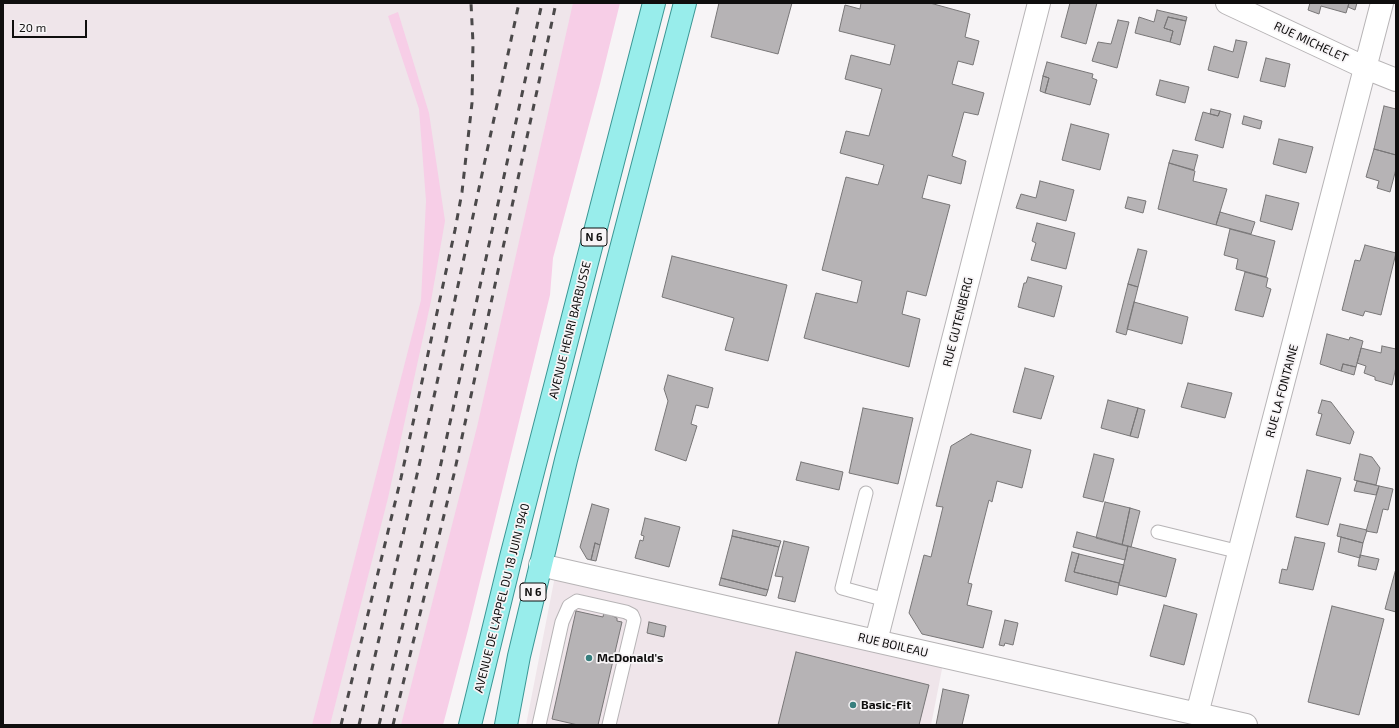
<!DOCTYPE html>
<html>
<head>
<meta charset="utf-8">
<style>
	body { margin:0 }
	#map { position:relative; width:1399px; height:728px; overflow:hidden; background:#f7f4f6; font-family:"Exo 2",sans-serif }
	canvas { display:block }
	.frame { position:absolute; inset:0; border:4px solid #0f0e0e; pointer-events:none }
	.scale { position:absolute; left:12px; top:20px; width:75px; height:18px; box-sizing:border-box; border:2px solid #0f0e0e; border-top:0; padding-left:5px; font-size:12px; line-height:14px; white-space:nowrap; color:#0f0e0e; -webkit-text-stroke:3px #f7f4f6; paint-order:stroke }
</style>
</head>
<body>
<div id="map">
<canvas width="1399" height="728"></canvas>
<div class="frame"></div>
<div class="scale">20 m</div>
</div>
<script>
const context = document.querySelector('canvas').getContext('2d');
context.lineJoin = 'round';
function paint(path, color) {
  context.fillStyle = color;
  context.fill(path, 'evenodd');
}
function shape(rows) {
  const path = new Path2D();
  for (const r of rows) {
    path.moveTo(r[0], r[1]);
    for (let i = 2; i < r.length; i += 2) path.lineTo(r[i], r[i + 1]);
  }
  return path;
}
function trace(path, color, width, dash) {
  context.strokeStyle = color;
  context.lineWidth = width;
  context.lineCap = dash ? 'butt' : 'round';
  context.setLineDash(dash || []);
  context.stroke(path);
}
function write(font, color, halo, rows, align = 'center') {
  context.font = font + ' "Exo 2",sans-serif';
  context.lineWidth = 3.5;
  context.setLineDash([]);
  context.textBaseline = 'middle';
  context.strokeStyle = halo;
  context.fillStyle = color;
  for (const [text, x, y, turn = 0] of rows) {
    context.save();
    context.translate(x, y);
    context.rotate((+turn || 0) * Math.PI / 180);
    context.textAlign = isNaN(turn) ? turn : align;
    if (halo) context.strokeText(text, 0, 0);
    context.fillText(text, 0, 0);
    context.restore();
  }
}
const built = shape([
	[3,3,605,3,428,725,3,725],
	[556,571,944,659,931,725,526,725]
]);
const green = shape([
	[573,3,620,3,600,84,553,258,550,295,468,630,443,725,401,725,477,427],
	[398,12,429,113,445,221,431,301,388,498,330,725,312,725,421,300,426,201,419,109,388,16]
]);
const building = shape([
	[719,3,792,3,778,54,711,37,719,3],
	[861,3,930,3,970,14,965,37,979,41,973,65,958,61,952,84,984,93,978,115,964,112,952,156,966,161,961,184,928,175,922,198,950,205,926,296,907,291,902,314,920,319,909,367,804,338,816,293,857,303,862,281,822,270,846,177,878,185,884,165,840,153,846,131,869,136,882,89,845,79,851,55,890,65,895,45,839,31,845,5,860,9,861,3],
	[1070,3,1097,3,1086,44,1061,37,1070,3],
	[1310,3,1349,3,1346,13,1321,6,1319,14,1308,10,1310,3],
	[1349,3,1357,3,1355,10,1348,7,1349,3],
	[1157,10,1187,17,1186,21,1168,17,1164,28,1173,31,1170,42,1135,33,1139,17,1154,22,1157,10],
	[1168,17,1186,21,1180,45,1170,42,1173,31,1164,28,1168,17],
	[1118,20,1129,22,1117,68,1092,61,1098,42,1111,44,1118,20],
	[1236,40,1247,42,1238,78,1208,70,1214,46,1233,52,1236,40],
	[1266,58,1290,64,1285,87,1260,81,1266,58],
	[1047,62,1093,74,1092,78,1097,80,1090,105,1045,93,1049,78,1043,76,1047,62],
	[1043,76,1049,78,1045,93,1040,91,1043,76],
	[1160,80,1189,87,1185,103,1156,95,1160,80],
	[1384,106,1396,109,1396,155,1374,149,1384,106],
	[1211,109,1220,111,1218,116,1210,114,1211,109],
	[1220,111,1231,114,1223,148,1195,140,1203,112,1218,116,1220,111],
	[1244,116,1262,121,1260,129,1242,124,1244,116],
	[1071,124,1109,134,1100,170,1062,160,1071,124],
	[1279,139,1313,147,1306,173,1273,164,1279,139],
	[1374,149,1396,155,1396,169,1390,192,1377,188,1379,181,1366,177,1374,149],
	[1173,150,1198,155,1194,170,1169,163,1173,150],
	[1169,163,1195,171,1193,181,1227,189,1216,225,1158,209,1169,163],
	[1040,181,1074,190,1066,221,1016,208,1021,194,1036,198,1040,181],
	[1266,195,1299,203,1292,230,1260,221,1266,195],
	[1128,197,1146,201,1143,213,1125,208,1128,197],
	[1220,212,1255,222,1251,234,1216,225,1220,212],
	[1037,223,1075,233,1066,269,1031,260,1036,243,1032,241,1037,223],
	[1230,229,1275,241,1266,277,1236,269,1238,259,1224,255,1230,229],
	[1365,245,1396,253,1381,315,1365,311,1363,316,1342,310,1355,260,1360,261,1365,245],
	[1138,249,1147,251,1138,287,1128,284,1138,249],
	[672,256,787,285,768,361,725,350,734,318,662,297,672,256],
	[1245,272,1268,278,1266,287,1271,289,1263,317,1235,310,1245,272],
	[1028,277,1062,286,1054,317,1018,307,1024,283,1026,283,1028,277],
	[1128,284,1138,287,1126,335,1116,332,1128,284],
	[1134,302,1188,317,1182,344,1127,329,1134,302],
	[1327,334,1349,340,1350,337,1363,341,1356,367,1343,364,1341,371,1320,364,1327,334],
	[1382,346,1396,349,1396,367,1392,385,1375,380,1375,377,1364,373,1366,366,1357,363,1361,348,1381,353,1382,346],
	[1343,364,1356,367,1354,375,1341,371,1343,364],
	[1025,368,1054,376,1041,419,1013,412,1025,368],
	[668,375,713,388,708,408,696,405,691,424,697,426,686,461,655,450,668,401,664,389,668,375],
	[1188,383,1232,393,1225,418,1181,407,1188,383],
	[1108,400,1138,408,1130,436,1101,428,1108,400],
	[1322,400,1331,402,1354,432,1350,444,1316,435,1322,414,1318,413,1322,400],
	[863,408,913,418,898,484,849,473,863,408],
	[1138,408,1145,410,1138,438,1130,436,1138,408],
	[971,434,1031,450,1022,488,997,481,992,502,989,500,968,583,972,584,967,605,992,611,983,648,922,634,909,613,924,555,931,557,943,507,936,506,951,446,971,434],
	[1094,454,1114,459,1103,502,1083,497,1094,454],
	[1360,454,1372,457,1380,468,1376,485,1354,480,1360,454],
	[801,462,843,472,839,490,796,480,801,462],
	[1307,470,1341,478,1328,525,1296,517,1307,470],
	[1357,481,1379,486,1376,495,1354,491,1357,481],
	[1379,486,1393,489,1388,510,1383,509,1377,533,1366,531,1379,486],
	[1105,502,1130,508,1122,545,1096,538,1105,502],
	[592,504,609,509,600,545,595,543,591,560,587,559,580,547,592,504],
	[1130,508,1140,511,1131,547,1122,545,1130,508],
	[645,518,680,527,669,567,635,558,640,540,643,541,644,536,641,535,645,518],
	[1340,524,1367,530,1363,543,1337,536,1340,524],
	[733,530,781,541,779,547,732,536,733,530],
	[1077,532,1128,546,1125,560,1073,547,1077,532],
	[732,536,779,547,768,590,721,578,732,536],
	[1295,537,1325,543,1313,590,1279,583,1282,569,1287,570,1295,537],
	[1341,537,1363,543,1360,558,1338,552,1341,537],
	[784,541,809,547,795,602,778,598,783,577,775,576,784,541],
	[595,543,600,545,596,561,591,560,595,543],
	[1128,546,1176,559,1166,597,1119,585,1128,546],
	[1072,552,1079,554,1074,572,1119,583,1117,595,1065,581,1072,552],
	[1079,554,1124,565,1119,583,1074,572,1079,554],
	[1360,555,1379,559,1376,570,1358,566,1360,555],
	[1395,572,1396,573,1396,612,1385,609,1395,572],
	[721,578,768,590,766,596,719,585,721,578],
	[1164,605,1197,614,1184,665,1150,656,1164,605],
	[1332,606,1384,619,1359,715,1308,702,1332,606],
	[576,611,603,617,604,612,617,618,617,621,622,622,598,725,578,725,552,719,576,611],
	[1005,620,1018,623,1013,645,1005,643,1004,646,999,645,1005,620],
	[649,622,666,626,664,637,647,633,649,622],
	[796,652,929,685,919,725,778,725,796,652],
	[943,689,969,695,962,725,936,725,943,689]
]);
const service = shape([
	[866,493,842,588,886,600],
	[1158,532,1240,552],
	[539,725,562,622,569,606,577,601,626,612,632,615,634,620,609,725]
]);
const minor = shape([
	[1227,3,1366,68,1396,80],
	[540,565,1246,725],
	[876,641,1039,3],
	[1197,714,1382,3]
]);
const primary = shape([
	[470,725,511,557,654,3],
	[506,725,519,656,566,460,685,3]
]);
const rail = shape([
	[341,725,401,478,455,230,462,192,472,103,473,43,471,3],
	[359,725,419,466,519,3],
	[379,725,440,468,542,3],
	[393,725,454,474,556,3]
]);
const markers = [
	[589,658,4,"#377f7e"],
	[853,705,4,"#377f7e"]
];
const shields = [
	[594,237,26],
	[533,592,26]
];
const shieldNames = [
	["N 6",594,237],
	["N 6",533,592]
];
const streetNames = [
	["RUE MICHELET",1311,42,25],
	["RUE GUTENBERG",958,322,-76],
	["AVENUE HENRI BARBUSSE",570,330,-76],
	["RUE LA FONTAINE",1282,391,-75],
	["AVENUE DE L'APPEL DU 18 JUIN 1940",502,598,-76],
	["RUE BOILEAU",893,645,13]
];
const poiNames = [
	["McDonald's",597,658],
	["Basic-Fit",861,705]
];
paint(built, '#efe5ea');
paint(green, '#f7cee7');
paint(building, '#b6b3b5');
trace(building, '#787677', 1);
trace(service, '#b7b4b6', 15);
trace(minor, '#b7b4b6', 24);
trace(primary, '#3b9795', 24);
trace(service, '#fff', 13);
trace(minor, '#fff', 22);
trace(primary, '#98edeb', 22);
trace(rail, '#4b494a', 3, [7, 7]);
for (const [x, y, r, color] of markers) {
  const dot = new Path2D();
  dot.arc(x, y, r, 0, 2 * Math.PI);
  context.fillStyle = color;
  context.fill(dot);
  trace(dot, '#f7f4f6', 1.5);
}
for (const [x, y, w] of shields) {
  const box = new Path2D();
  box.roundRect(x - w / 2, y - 9, w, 18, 3);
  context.fillStyle = '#f7f4f6';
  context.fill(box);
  trace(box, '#0f0e0e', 1);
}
write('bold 11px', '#0f0e0e', null, shieldNames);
write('12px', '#0f0e0e', '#f7f4f6', streetNames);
write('bold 12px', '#0f0e0e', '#f7f4f6', poiNames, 'left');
</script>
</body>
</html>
